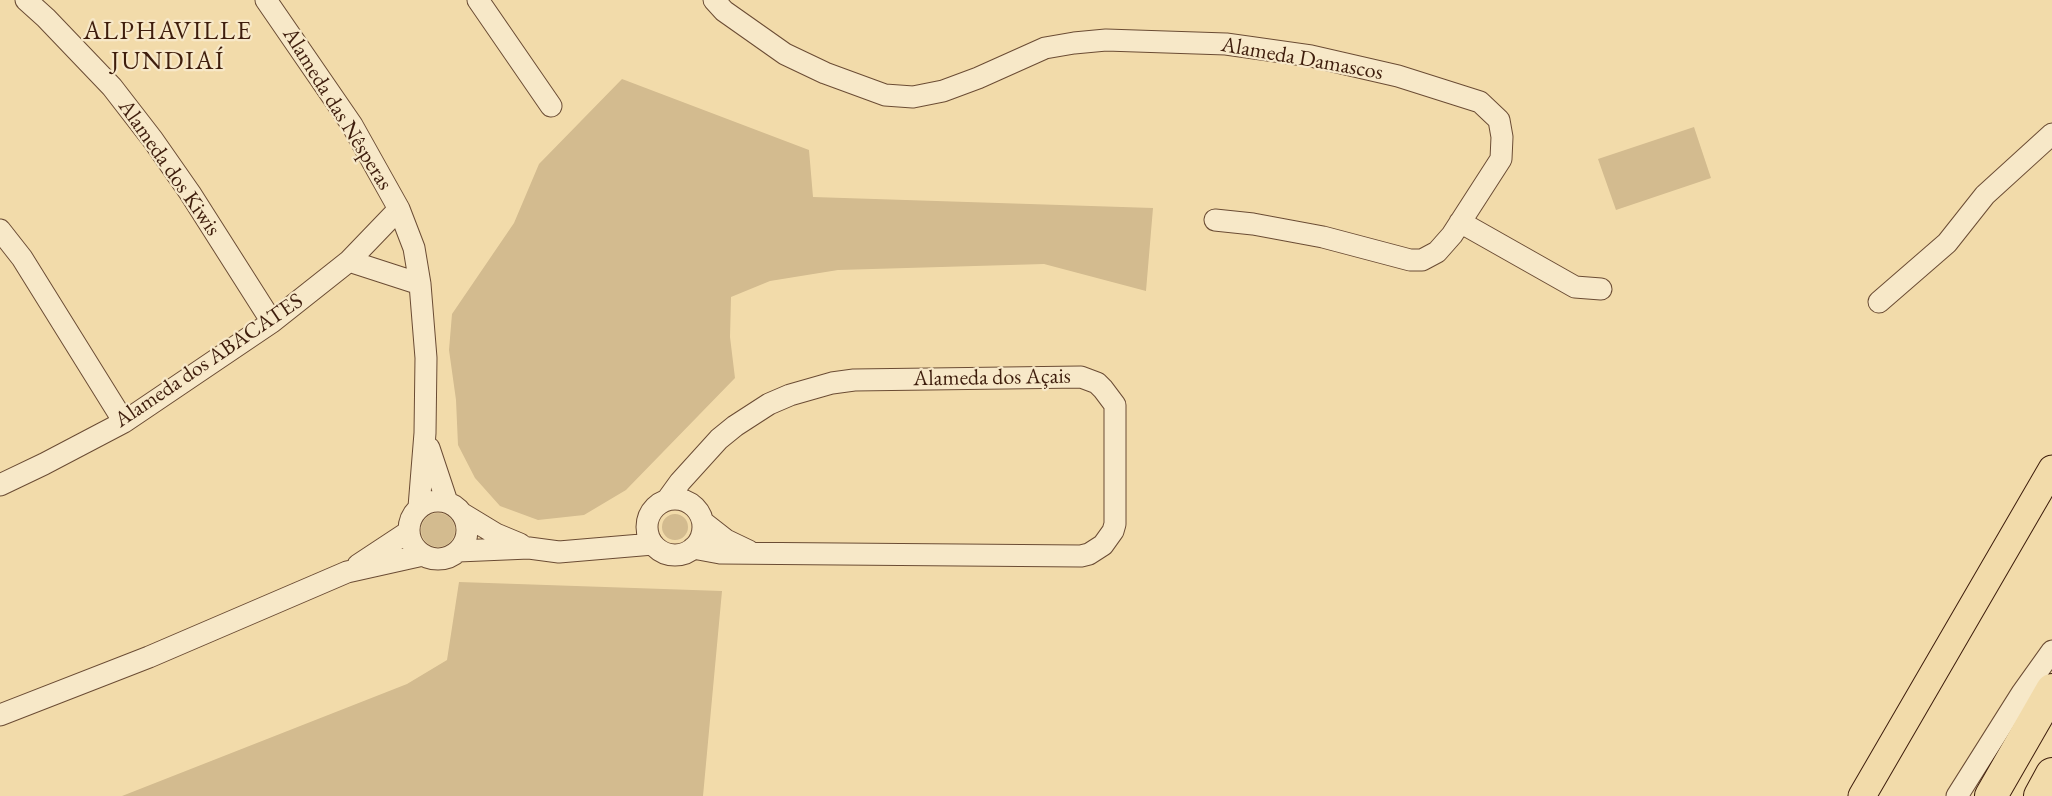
<!DOCTYPE html>
<html>
<head>
<meta charset="utf-8">
<style>
	body { margin:0 }
	canvas { display:block; background:#f2dbaa }
</style>
</head>
<body>
<canvas width="2052" height="796"></canvas>
<script>
const context = document.querySelector('canvas').getContext('2d');
context.lineJoin = 'round';
function paint(path, color) {
  context.fillStyle = color;
  context.fill(path, 'evenodd');
}
function shape(rows) {
  const path = new Path2D();
  for (const r of rows) {
    if (r.length === 3) {
      path.moveTo(r[0] + r[2], r[1]);
      path.arc(r[0], r[1], r[2], 0, 2 * Math.PI);
      continue;
    }
    path.moveTo(r[0], r[1]);
    for (let i = 2; i < r.length; i += 2) path.lineTo(r[i], r[i + 1]);
  }
  return path;
}
function trace(path, color, width, dash) {
  context.strokeStyle = color;
  context.lineWidth = width;
  context.lineCap = dash ? 'butt' : 'round';
  context.setLineDash(dash || []);
  context.stroke(path);
}
function write(font, color, halo, rows, align = 'center') {
  context.font = font + ' "EB Garamond",serif';
  context.lineWidth = 4.5;
  context.setLineDash([]);
  context.textBaseline = 'middle';
  context.strokeStyle = halo;
  context.fillStyle = color;
  for (const [text, x, y, turn = 0] of rows) {
    context.save();
    context.translate(x, y);
    context.rotate((+turn || 0) * Math.PI / 180);
    context.textAlign = isNaN(turn) ? turn : align;
    if (halo) context.strokeText(text, 0, 0);
    context.fillText(text, 0, 0);
    context.restore();
  }
}
const green = shape([
	[622,79,809,150,813,197,1153,208,1146,291,1044,264,838,270,770,281,731,297,730,337,735,378,626,490,584,515,538,520,500,506,475,478,458,445,456,400,449,350,452,314,514,223,539,164],
	[1694,127,1711,178,1616,210,1598,159],
	[438,530,17],
	[675,527,13],
	[459,582,722,591,703,796,122,796,407,684,447,660]
]);
const minor = shape([
	[26,0,46,18,112,87,153,140,190,193,272,322],
	[266,0,352,125,399,209,414,248,420,284,426,358,425,433,419,507],
	[478,0,551,106],
	[714,0,724,11,785,54,825,73,885,95,913,97,943,91,978,78,1045,48,1074,43,1106,40,1226,44,1311,56,1398,76,1480,102,1499,120,1502,137,1501,159,1452,235,1437,252,1422,260,1410,260,1323,237,1253,224,1215,220],
	[1460,222,1575,287,1601,289],
	[0,230,22,258,124,422],
	[349,261,420,284],
	[1879,302,1947,243,1985,195,2052,134],
	[429,448,447,502],
	[0,485,44,464,124,422,272,322,349,261,399,209],
	[675,527,28],
	[667,500,680,482,719,439,735,426,769,404,790,395,832,383,854,380,1081,377,1097,383,1103,389,1115,405,1115,524,1113,531,1103,545,1089,554,1081,556,720,553,693,548],
	[438,530,29],
	[463,514,496,534,520,544],
	[703,522,726,540,749,551],
	[458,551,529,548,559,552,653,544],
	[358,565,408,532],
	[0,715,149,657,347,572,423,555],
	[1957,796,2022,693,2052,651]
]);
const major = shape([
	[1862,796,2052,469]
]);
const highway = shape([
	[1991,796,2052,690],
	[2040,796,2052,774]
]);
const streetNames = [
	["Alameda Damascos",1302,59,10],
	["Alameda das Nêsperas",337,109,58],
	["Alameda dos Kiwis",169,168,55],
	["Alameda dos ABACATES",209,361,-34],
	["Alameda dos Açais",992,378,-1]
];
const quarterNames = [
	["ALPHAVILLE",168,32],
	["JUNDIAÍ",168,62]
];
paint(green, '#d3bb8f');
trace(minor, '#6b4c34', 23);
trace(major, '#3e1d0c', 29);
trace(highway, '#3e1d0c', 34);
trace(minor, '#f7e8c8', 21);
trace(major, '#f2dbaa', 27);
trace(highway, '#f2dbaa', 32);
write('22px', '#3e1d0c', '#f7e8c8', streetNames);
context.letterSpacing = '1.5px';
write('26px', '#3e1d0c', '#f7e8c8', quarterNames);
context.letterSpacing = '0px';
</script>
</body>
</html>
